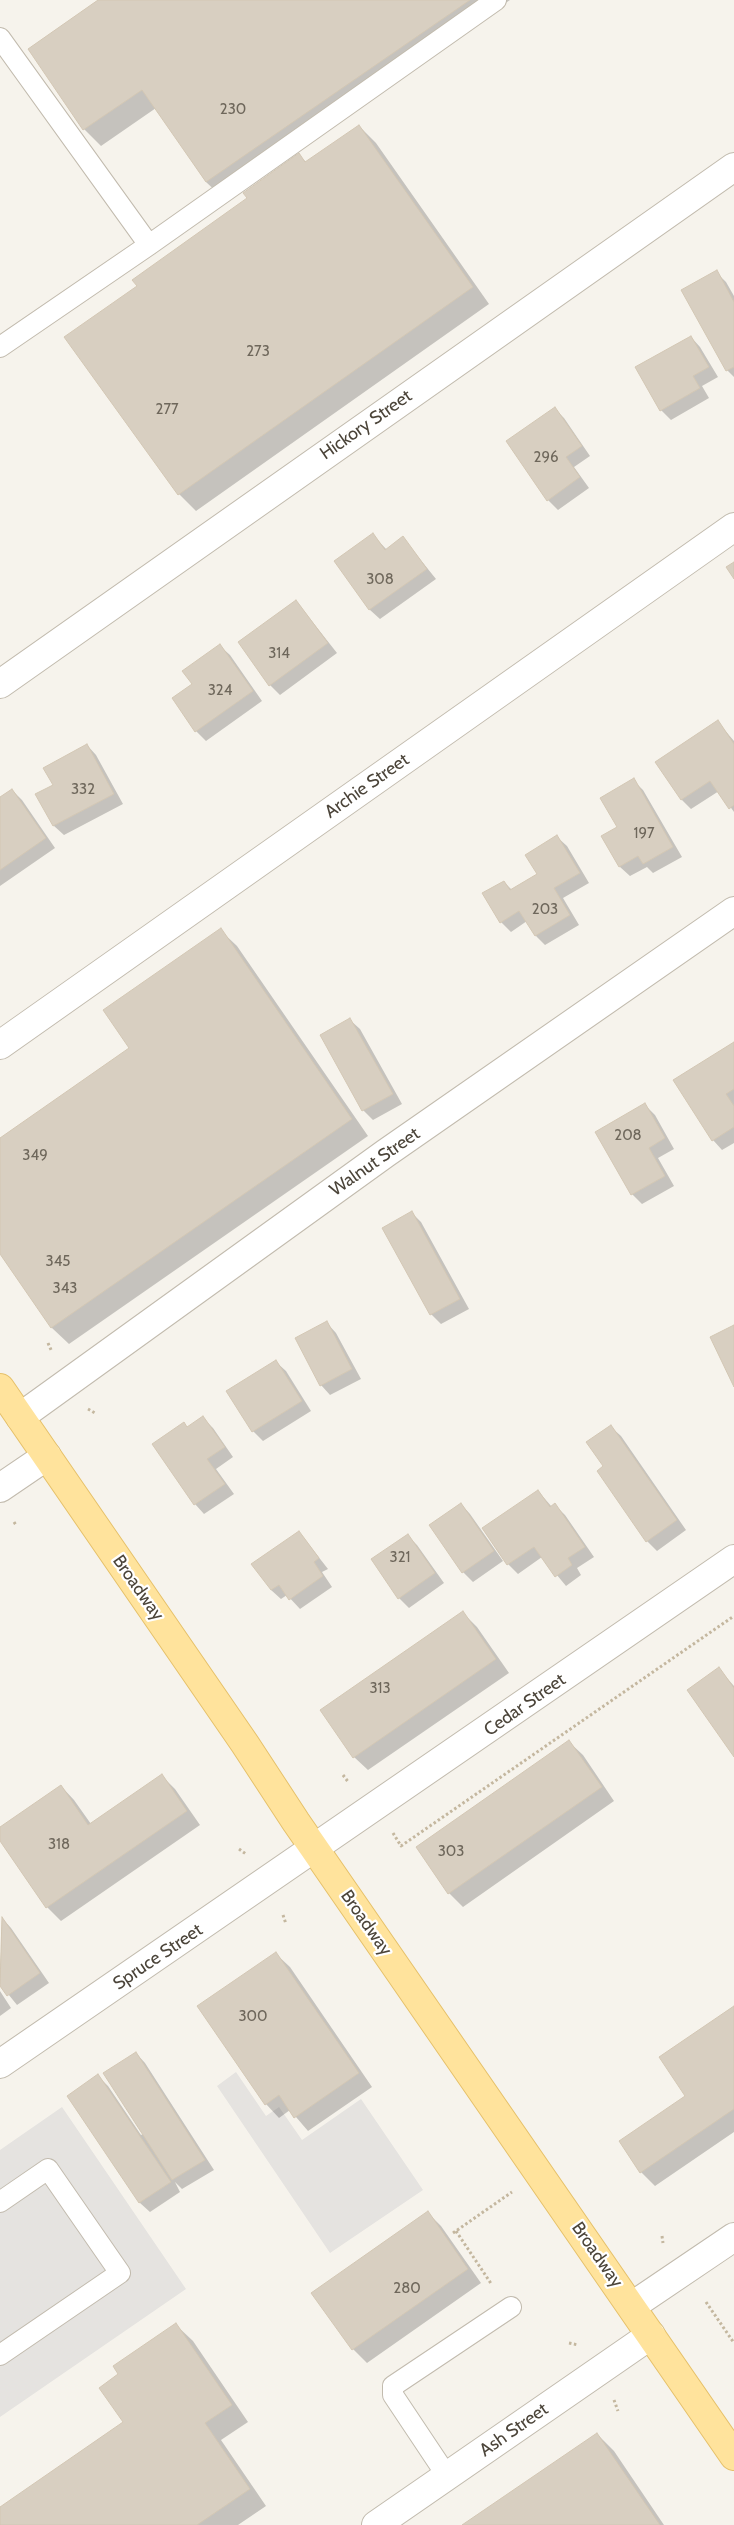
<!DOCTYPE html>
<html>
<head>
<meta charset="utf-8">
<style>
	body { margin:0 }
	canvas { display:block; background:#f6f3ec }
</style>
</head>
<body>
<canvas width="734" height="2525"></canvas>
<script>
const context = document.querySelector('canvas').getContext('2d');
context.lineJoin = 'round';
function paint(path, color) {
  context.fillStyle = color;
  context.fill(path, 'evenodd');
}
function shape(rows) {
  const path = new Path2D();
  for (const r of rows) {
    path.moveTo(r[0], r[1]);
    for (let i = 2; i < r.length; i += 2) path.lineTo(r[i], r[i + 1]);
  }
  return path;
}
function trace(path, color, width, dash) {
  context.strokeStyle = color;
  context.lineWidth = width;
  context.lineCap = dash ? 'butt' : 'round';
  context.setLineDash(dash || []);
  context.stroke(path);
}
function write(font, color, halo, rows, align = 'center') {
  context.font = font + ' Cabin,sans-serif';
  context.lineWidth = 4.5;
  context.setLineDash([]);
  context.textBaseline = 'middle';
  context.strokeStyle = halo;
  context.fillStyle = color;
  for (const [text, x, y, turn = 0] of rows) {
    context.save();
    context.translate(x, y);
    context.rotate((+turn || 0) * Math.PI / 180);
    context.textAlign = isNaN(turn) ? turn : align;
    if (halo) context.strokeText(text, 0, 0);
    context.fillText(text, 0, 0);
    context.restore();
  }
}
const parking = shape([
	[236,2072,266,2116,279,2107,302,2140,361,2099,423,2190,330,2253,217,2086],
	[62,2107,186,2289,0,2417,0,2150]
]);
const shadow = shape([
	[100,0,510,0,223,198,206,182,156,108,101,146,84,129,29,49],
	[359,126,376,143,489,304,196,511,179,494,139,287,249,198,299,155,307,163],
	[716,272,726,282,734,296,734,377,727,370],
	[691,337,700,347,718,377,702,386,709,398,671,420,661,410],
	[554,408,564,418,590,456,574,467,589,488,558,510,548,500],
	[373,535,387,550,403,538,436,579,380,619,370,610,336,561],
	[296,601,337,653,280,695,270,685],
	[220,646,230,655,262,701,206,741,196,731,193,685],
	[717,721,734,741,734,812,719,791,691,809,681,799],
	[87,745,96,755,123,804,64,835,54,826,37,795,54,786],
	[633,780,643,790,682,857,653,873,647,867,630,876,620,867,602,837,619,827],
	[12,790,22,800,55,848,0,886,0,799],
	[557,837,567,846,589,883,563,898,579,925,545,945,536,936,527,921,511,932,501,922,504,882,512,890,538,874],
	[220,930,237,946,368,1136,69,1344,52,1328,0,1252,0,1139,131,1048],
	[350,1020,360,1029,402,1104,373,1120,363,1110,322,1035],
	[734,1044,734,1143,722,1150,713,1140],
	[645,1105,655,1115,674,1149,658,1158,674,1186,642,1204,632,1194,597,1132],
	[412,1213,421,1222,469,1309,441,1324,431,1314],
	[327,1323,336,1333,361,1379,330,1395,321,1385],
	[276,1362,286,1371,311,1411,263,1441,253,1431],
	[203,1418,213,1428,233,1457,216,1469,234,1494,204,1514,195,1504,184,1424,188,1428],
	[611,1427,621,1436,686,1530,657,1551,647,1541,605,1467],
	[538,1491,552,1507,555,1505,565,1515,594,1557,577,1568,581,1575,566,1586,542,1557,518,1574,508,1564],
	[461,1504,470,1514,503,1561,473,1582,463,1572,430,1525],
	[299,1532,328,1569,322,1572,332,1587,300,1609,287,1595,281,1599,271,1590],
	[407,1535,417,1545,444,1583,409,1608,399,1598],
	[463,1613,477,1627,509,1673,368,1770,354,1757],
	[719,1669,734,1686,734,1755],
	[569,1742,583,1755,614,1801,463,1907,449,1893],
	[162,1776,175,1789,200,1825,61,1921,47,1907,0,1838,0,1828,61,1786,74,1800,91,1824],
	[2,1918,11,1928,49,1983,17,2005,0,1984],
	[276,1954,290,1967,372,2087,308,2131,290,2110,279,2118,266,2104],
	[0,1991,11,2008,0,2016],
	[734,2007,734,2132,655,2186,641,2172,620,2141,687,2096],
	[136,2053,145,2063,214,2170,182,2189,175,2182,180,2192,150,2212,140,2203,68,2096,98,2076,108,2086,141,2135,143,2134],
	[428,2213,441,2226,481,2283,367,2363,353,2349,313,2293],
	[176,2325,193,2341,248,2422,221,2440,266,2506,238,2525,0,2525,0,2509,125,2423],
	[597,2434,614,2451,664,2525,464,2525]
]);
const building = shape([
	[98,0,470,0,206,182,142,90,83,130,28,49,98,0],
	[359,125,473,287,178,495,64,337,137,286,132,280,247,198,243,193,299,153,305,162,359,125],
	[717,270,734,302,734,367,726,371,681,290,717,270],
	[691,336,709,367,693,376,700,388,660,411,635,367,691,336],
	[555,407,582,446,566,457,580,477,547,501,506,441,555,407],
	[373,533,385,550,403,536,427,569,369,610,334,561,373,533],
	[734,562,734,579,726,567,734,562],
	[296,600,328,643,269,686,238,642,296,600],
	[220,644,253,691,195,732,172,698,192,684,182,671,220,644],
	[718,720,734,744,734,805,729,809,710,781,681,800,655,762,718,720],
	[87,744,114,794,53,826,35,794,53,785,43,768,87,744],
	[634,778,673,847,643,864,638,856,619,867,601,836,617,827,600,798,634,778],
	[12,789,46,838,0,870,0,797,12,789],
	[557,835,580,873,554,888,570,915,535,936,519,911,500,923,482,893,504,881,510,890,537,874,525,855,557,835],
	[221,928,352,1119,51,1328,0,1254,0,1138,129,1048,103,1010,221,928],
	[350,1018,393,1094,362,1111,320,1035,350,1018],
	[734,1042,734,1089,726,1094,734,1106,734,1127,712,1141,673,1080,734,1042],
	[645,1103,665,1138,649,1148,665,1176,631,1195,595,1132,645,1103],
	[412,1211,460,1299,430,1315,382,1228,412,1211],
	[327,1321,352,1369,320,1386,295,1338,327,1321],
	[734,1325,734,1387,710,1337,734,1325],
	[276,1360,302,1401,252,1432,226,1391,276,1360],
	[203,1416,225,1447,207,1459,225,1484,194,1505,152,1444,184,1422,187,1427,203,1416],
	[611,1425,677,1520,646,1542,597,1471,603,1466,586,1442,611,1425],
	[538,1490,550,1507,555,1503,585,1547,568,1558,572,1565,555,1577,534,1547,507,1565,482,1528,538,1490],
	[461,1503,494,1551,462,1573,429,1525,461,1503],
	[299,1531,319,1558,314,1562,323,1576,289,1600,279,1585,271,1590,251,1564,299,1531],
	[408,1534,435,1573,398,1599,371,1559,408,1534],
	[463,1611,496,1659,353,1758,320,1710,463,1611],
	[719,1667,734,1688,734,1757,687,1690,719,1667],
	[569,1740,602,1787,448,1894,416,1847,569,1740],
	[162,1774,187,1811,46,1908,0,1841,0,1827,61,1785,88,1825,162,1774],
	[2,1917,40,1973,7,1996,0,1986,2,1917],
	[276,1952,359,2073,294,2118,279,2095,265,2105,197,2006,276,1952],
	[734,2006,734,2109,640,2173,619,2141,685,2096,659,2057,734,2006],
	[136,2052,205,2160,172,2180,103,2073,136,2052],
	[98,2074,171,2182,139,2203,67,2096,98,2074],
	[428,2211,468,2269,352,2350,311,2293,428,2211],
	[176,2323,232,2405,205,2423,250,2489,197,2525,0,2525,0,2507,123,2422,99,2388,118,2374,113,2366,176,2323],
	[597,2433,660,2525,462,2525,597,2433]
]);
const path = shape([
	[48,1343,52,1352],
	[88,1409,95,1413],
	[14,1522,16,1525],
	[343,1775,349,1783],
	[393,1833,401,1846,734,1616],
	[239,1849,246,1854],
	[283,1915,286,1924],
	[456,2231,492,2285],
	[453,2233,512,2192],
	[662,2236,663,2243],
	[706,2302,734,2343],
	[569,2343,578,2345],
	[614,2400,618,2411]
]);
const service = shape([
	[0,38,149,245],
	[0,347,149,245,496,0],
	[0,2202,48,2169,120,2273,0,2355],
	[447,2476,393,2395,393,2386,511,2307]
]);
const minor = shape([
	[0,684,734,167],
	[0,1045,734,527],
	[20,1417,386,1153,734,911],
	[0,1488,47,1456],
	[0,2064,734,1559],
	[632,2306,734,2237],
	[376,2525,651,2335]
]);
const primary = shape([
	[0,1388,245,1744,296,1822,734,2456]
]);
const numberNames = [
	["230",233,110],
	["273",258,352],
	["277",167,410],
	["296",546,458],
	["308",380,580],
	["314",279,654],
	["324",220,691],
	["332",83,790],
	["197",644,834],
	["203",545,910],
	["208",628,1136],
	["349",35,1156],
	["345",58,1262],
	["343",65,1289],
	["321",400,1558],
	["313",380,1689],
	["318",59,1845],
	["303",451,1852],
	["300",253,2017],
	["280",407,2289]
];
const streetNames = [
	["Hickory Street",366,425,-35],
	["Archie Street",367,786,-35],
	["Walnut Street",375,1162,-35],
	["Broadway",138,1588,55],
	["Cedar Street",525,1705,-35],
	["Broadway",366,1923,55],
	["Spruce Street",158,1957,-34],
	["Broadway",597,2255,55],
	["Ash Street",514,2430,-35]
];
paint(parking, '#e5e3e0');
paint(shadow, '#0003');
paint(building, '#d8cfc1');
trace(building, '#d3c7b4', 1);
trace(service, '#c2bbae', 22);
trace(minor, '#c2bbae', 30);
trace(primary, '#e6c16a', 30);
trace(path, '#c4b79f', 3, [2.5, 2.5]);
trace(service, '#fff', 20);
trace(minor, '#fff', 28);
trace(primary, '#ffe39c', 28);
write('15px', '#6e675b', null, numberNames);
write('18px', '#4b4439', '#fff', streetNames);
</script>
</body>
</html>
